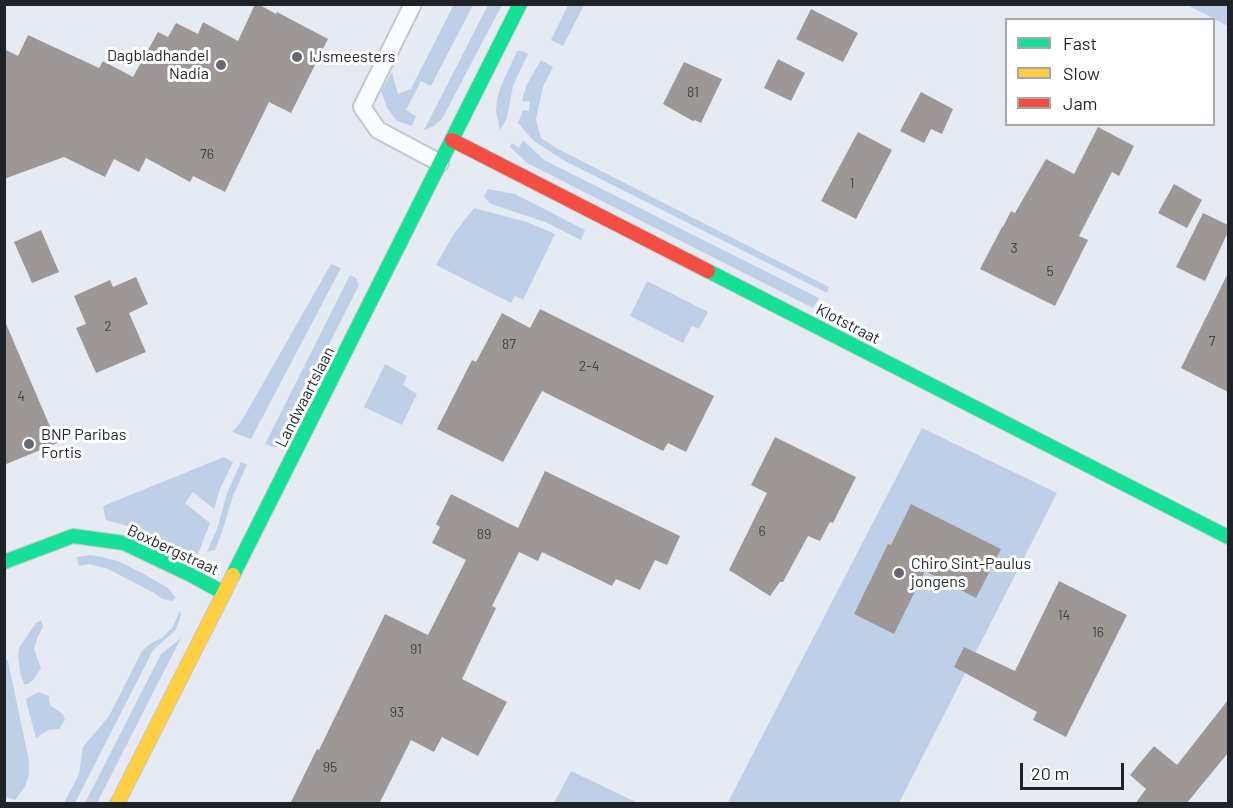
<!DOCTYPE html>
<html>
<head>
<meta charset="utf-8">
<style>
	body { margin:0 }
	#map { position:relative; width:1233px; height:808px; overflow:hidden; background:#e6ebf3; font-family:Barlow,sans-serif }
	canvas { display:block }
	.frame { position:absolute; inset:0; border:6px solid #1f2227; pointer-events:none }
	.legend { position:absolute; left:1005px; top:18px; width:210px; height:108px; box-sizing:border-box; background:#fff; border:2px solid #a5a7a9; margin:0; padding:8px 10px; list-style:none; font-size:18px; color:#1f2227 }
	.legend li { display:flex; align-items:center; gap:12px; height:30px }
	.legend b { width:30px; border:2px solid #a5a7a9 }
	.scale { position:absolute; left:1020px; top:763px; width:104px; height:27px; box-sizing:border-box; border:3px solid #1f2227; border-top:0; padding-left:8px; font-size:18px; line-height:21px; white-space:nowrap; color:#1f2227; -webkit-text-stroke:4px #fff; paint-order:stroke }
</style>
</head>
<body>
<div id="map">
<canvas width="1233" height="808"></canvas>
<div class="frame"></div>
<ul class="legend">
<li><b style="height:8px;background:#16e098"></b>Fast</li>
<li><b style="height:8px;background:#ffcf43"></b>Slow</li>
<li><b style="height:8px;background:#f24e42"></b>Jam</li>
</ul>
<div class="scale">20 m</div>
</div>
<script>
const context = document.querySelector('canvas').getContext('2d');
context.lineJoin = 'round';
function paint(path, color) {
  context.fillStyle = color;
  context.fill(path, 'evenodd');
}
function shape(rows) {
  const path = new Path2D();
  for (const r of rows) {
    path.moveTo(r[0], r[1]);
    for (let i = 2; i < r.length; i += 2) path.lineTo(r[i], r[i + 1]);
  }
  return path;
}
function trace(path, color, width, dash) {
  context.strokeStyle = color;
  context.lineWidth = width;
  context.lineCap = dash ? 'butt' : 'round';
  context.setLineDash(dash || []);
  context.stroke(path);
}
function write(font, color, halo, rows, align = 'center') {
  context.font = font + ' Barlow,sans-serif';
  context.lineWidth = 6;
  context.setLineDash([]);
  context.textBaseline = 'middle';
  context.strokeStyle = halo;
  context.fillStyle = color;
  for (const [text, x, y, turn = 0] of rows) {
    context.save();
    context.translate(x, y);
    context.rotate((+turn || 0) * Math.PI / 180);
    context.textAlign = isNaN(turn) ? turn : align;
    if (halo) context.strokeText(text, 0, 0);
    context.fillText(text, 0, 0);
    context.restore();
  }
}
const green = shape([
	[454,4,473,5,431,86,421,81,406,110,416,116,412,126,397,121,387,108,381,91,392,72,398,94,411,89],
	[488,5,502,5,442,119,434,126,424,130],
	[568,5,584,5,563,46,551,40],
	[1187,5,1228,5,1228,26],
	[517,51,522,51,528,54,513,86,507,118,500,130,496,111,497,100,501,86],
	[541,60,553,67,543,87,536,119,541,138,558,149,829,287,827,293,563,160,534,141,518,123,523,110,529,111,530,102,522,101,526,86],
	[523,140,544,160,819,298,813,308,527,163,510,147,512,143,519,148],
	[488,189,515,194,585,230,581,240,545,222,491,204,484,197],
	[474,208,527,222,555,234,523,300,515,296,511,303,436,265,453,235],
	[331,264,341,268,251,439,232,432,237,427,245,415],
	[350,275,356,278,359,285,277,447,273,447,265,444],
	[647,281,708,312,699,329,692,326,683,343,630,316],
	[385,364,407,376,403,385,417,394,402,425,364,407],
	[922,428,1057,493,899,803,727,804],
	[224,457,233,462,220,489,214,509,193,492,185,503,210,523,198,554,178,552,131,527,106,520,103,506],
	[241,462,247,465,233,496,222,532,215,550,207,552,217,529,227,493],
	[90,555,102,557,118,561,144,574,168,588,176,598,172,601,162,599,154,593,108,569,89,564,79,566,77,557],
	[180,610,181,616,175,631,153,650,75,803,64,803,79,774,83,747,109,716,142,651,151,643,162,638,173,627],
	[41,620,43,627,38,636,34,649,41,668,33,680,28,684,24,684,20,672,18,656,19,648,36,623],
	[181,638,97,803,85,803,161,654],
	[4,657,8,661,29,761,29,774,25,787,15,800,5,797],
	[39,692,49,696,49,701,51,706,63,714,65,720,59,729,48,730,36,738,26,701,27,698],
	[571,771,638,803,554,803]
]);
const building = shape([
	[255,4,258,4,276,14,277,12,328,39,291,113,269,102,225,192,193,176,190,182,146,158,139,172,114,159,105,177,64,157,4,179,4,49,18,56,28,35,99,68,103,61,133,77,158,32,168,37,176,23,198,34,203,22,238,41],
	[811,9,858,33,843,62,796,39],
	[778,59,805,73,791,101,764,88],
	[684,62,722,79,701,123,695,120,693,121,663,104],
	[921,92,953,109,942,134,931,129,924,143,900,131],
	[1098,127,1134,146,1119,176,1112,172,1079,236,1088,240,1055,306,980,269,1002,227,1003,227,1011,211,1015,213,1046,159,1074,174],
	[858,132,892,150,856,219,821,201],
	[1174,184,1202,200,1187,228,1158,213],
	[1203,213,1228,225,1228,232,1205,281,1176,267],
	[41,230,59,272,32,283,14,242],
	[1228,273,1228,392,1181,368],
	[136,277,148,304,129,313,146,352,96,373,76,328,86,324,74,296,110,280,113,287],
	[540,309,714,396,686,452,668,443,663,451,542,391,503,462,437,429,472,360,476,362,502,313,530,328],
	[4,319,57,443,4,465],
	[775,437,856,477,833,523,830,522,820,541,808,536,783,582,780,582,770,596,729,570,767,493,751,485],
	[545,471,680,536,667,565,655,560,640,590,616,579,612,586,542,552,538,561,519,552,492,606,496,608,462,679,507,702,478,756,442,737,434,752,411,740,379,804,290,804,317,749,319,750,385,614,428,635,466,560,432,543,440,527,436,524,451,494,518,528],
	[911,504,1001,549,976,598,925,571,894,634,854,614,888,544,891,545],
	[1059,581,1127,615,1066,737,1033,720,1037,712,954,667,964,647,1015,671],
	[1228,700,1228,753,1186,804,1135,804,1146,789,1130,775,1154,746,1177,765]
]);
const lane = shape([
	[413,4,362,107,378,130,440,163]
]);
const fast = shape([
	[708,271,1228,537],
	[4,562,73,536,124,543,191,575,224,593],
	[233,575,520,4]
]);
const slow = shape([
	[117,804,233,575]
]);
const jam = shape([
	[452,140,708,271]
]);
const markers = [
	[297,57,6,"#65686e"],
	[221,65,6,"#65686e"],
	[29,444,6,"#65686e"],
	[899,573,6,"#65686e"]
];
const numberNames = [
	["81",693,92],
	["76",207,154],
	["1",852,183],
	["3",1014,248],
	["5",1050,271],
	["2",108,326],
	["7",1212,341],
	["87",509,344],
	["2-4",589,366],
	["4",21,396],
	["6",762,531],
	["89",484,534],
	["14",1064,615],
	["16",1098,632],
	["91",416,649],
	["93",397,712],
	["95",330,767]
];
const poiNames = [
	["Dagbladhandel",209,56,"right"],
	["Nadia",209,74,"right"],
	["IJsmeesters",309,57],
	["BNP Paribas",41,435],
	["Fortis",41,453],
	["Chiro Sint-Paulus",911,564],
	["jongens",911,582]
];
const streetNames = [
	["Klotstraat",848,324,27],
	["Landwaartslaan",305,397,-63],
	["Boxbergstraat",173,550,25]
];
paint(green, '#bed0e8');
paint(building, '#9d9896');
trace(lane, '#c4c8ce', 20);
trace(fast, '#c4c8ce', 16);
trace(slow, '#c4c8ce', 16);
trace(jam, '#c4c8ce', 16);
trace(lane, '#fbfcfd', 16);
trace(fast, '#16e098', 14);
trace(slow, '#ffcf43', 14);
trace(jam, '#f24e42', 14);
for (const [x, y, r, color] of markers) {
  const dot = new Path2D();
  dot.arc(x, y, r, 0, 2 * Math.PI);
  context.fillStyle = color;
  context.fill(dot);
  trace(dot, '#fff', 2);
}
write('14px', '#3e4043', null, numberNames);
write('16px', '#1f2227', '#fff', poiNames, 'left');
write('16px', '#1f2227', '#fff', streetNames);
</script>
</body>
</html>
